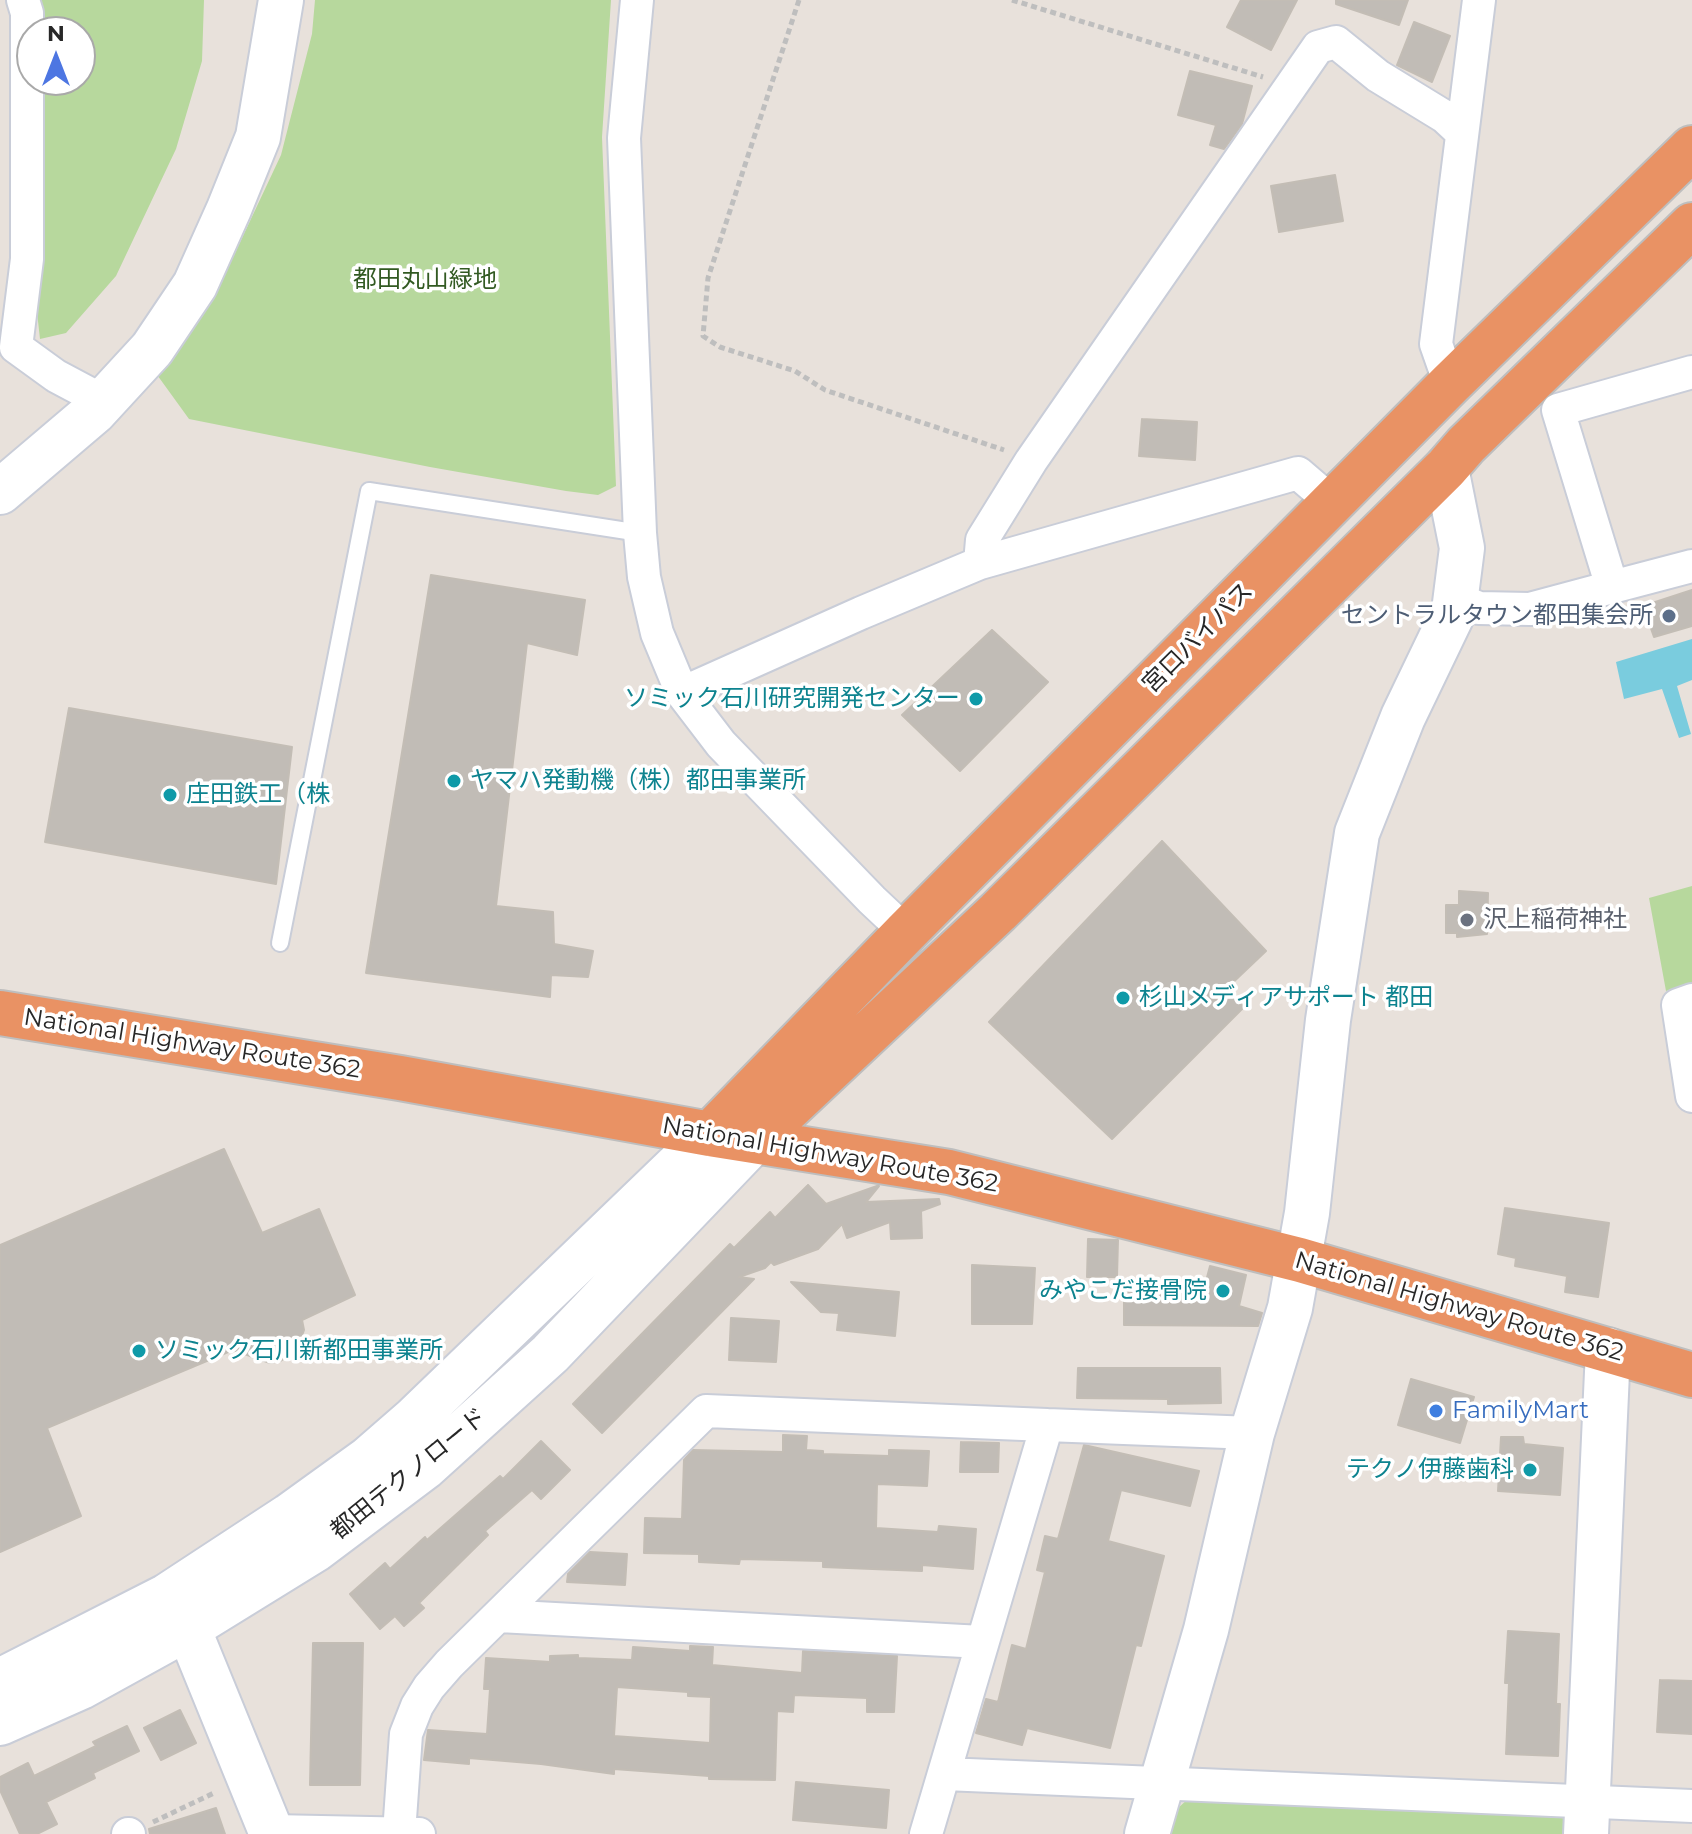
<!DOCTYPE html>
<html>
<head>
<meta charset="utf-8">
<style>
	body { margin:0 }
	#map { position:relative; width:1692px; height:1834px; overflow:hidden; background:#e8e1db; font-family:Montserrat,sans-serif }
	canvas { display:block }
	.north { position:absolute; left:16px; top:16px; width:80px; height:80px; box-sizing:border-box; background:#fff; border:2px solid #a9a9a9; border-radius:50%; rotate:0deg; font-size:22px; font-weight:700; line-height:32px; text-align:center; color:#272727 }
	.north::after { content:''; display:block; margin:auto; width:28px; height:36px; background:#4d76e2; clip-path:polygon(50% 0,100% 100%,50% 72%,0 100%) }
</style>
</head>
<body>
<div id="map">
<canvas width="1692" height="1834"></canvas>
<div class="north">N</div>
</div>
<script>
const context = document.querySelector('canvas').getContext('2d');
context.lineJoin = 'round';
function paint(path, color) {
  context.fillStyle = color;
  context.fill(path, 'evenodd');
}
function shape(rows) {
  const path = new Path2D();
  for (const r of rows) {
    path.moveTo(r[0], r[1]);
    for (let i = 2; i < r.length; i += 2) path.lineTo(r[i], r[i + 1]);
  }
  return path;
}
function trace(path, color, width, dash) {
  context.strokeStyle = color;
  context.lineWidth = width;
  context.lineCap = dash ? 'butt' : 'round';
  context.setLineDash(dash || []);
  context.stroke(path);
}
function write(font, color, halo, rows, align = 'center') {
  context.font = font + ' Montserrat,"Noto Sans JP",sans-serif';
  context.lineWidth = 7;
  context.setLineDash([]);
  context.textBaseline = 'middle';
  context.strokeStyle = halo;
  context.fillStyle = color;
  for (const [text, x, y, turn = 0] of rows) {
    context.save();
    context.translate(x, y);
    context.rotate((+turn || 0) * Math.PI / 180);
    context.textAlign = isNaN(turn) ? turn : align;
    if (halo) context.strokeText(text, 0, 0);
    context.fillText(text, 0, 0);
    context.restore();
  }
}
const green = shape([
	[35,0,204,0,202,61,176,149,116,276,66,333,40,339,35,294,37,80,80,80,80,32,38,32],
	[315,0,611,0,602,137,616,486,598,495,566,491,430,467,189,419,155,372,199,321,226,272,281,155,312,34],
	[1692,886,1692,984,1666,991,1649,898],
	[1190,1797,1557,1815,1566,1820,1565,1834,1170,1834,1176,1810]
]);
const water = shape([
	[1692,639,1692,680,1677,686,1691,734,1679,738,1662,689,1624,699,1616,662]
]);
const building = shape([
	[1241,0,1297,0,1271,50,1227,27,1241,0],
	[1336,0,1408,0,1399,25,1336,4,1336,0],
	[1414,22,1450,36,1432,82,1397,65,1414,22],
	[1190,71,1252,86,1242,124,1224,149,1210,145,1216,125,1178,115,1190,71],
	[1335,175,1343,221,1279,232,1271,186,1335,175],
	[1142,419,1197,422,1195,460,1139,456,1142,419],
	[431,575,585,600,577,655,527,643,496,906,553,912,554,944,593,951,588,977,551,975,550,997,366,973,431,575],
	[1692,590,1692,626,1654,637,1643,606,1692,590],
	[992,630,1048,682,960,771,902,715,992,630],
	[69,708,292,747,276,884,45,842,69,708],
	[1162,841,1266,951,1226,989,1244,1007,1112,1139,989,1022,1162,841],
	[1459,891,1488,893,1487,934,1457,937,1457,933,1446,933,1446,905,1459,905,1459,891],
	[224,1149,262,1233,319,1209,355,1295,302,1320,304,1330,299,1344,291,1355,280,1361,270,1363,233,1350,47,1428,81,1516,0,1552,0,1245,224,1149],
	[808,1185,826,1204,877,1186,879,1186,866,1202,939,1199,940,1204,921,1211,922,1238,891,1239,890,1222,847,1238,842,1224,818,1249,774,1265,771,1262,765,1268,739,1277,754,1279,602,1433,573,1404,730,1244,734,1248,770,1212,775,1218,808,1185],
	[1505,1208,1609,1223,1598,1297,1565,1292,1567,1276,1515,1266,1516,1258,1498,1254,1505,1208],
	[1088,1239,1118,1240,1117,1277,1087,1277,1088,1239],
	[972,1265,1035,1268,1032,1324,972,1324,972,1265],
	[1210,1266,1246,1275,1239,1306,1262,1313,1258,1326,1124,1325,1124,1283,1205,1285,1210,1266],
	[791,1282,899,1292,895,1336,837,1330,839,1313,821,1312,791,1282],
	[731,1318,779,1321,776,1362,729,1360,731,1318],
	[1078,1368,1220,1368,1221,1403,1168,1404,1168,1399,1077,1398,1078,1368],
	[1411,1379,1474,1397,1460,1443,1398,1425,1411,1379],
	[783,1435,807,1436,806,1450,823,1451,823,1454,889,1456,889,1450,929,1451,927,1486,877,1484,876,1528,938,1532,939,1526,976,1529,973,1569,922,1565,922,1571,823,1567,823,1561,740,1559,739,1564,699,1562,699,1554,644,1553,645,1518,682,1519,684,1460,693,1450,783,1452,783,1435],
	[1501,1437,1523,1437,1524,1444,1563,1448,1560,1495,1498,1491,1501,1437],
	[541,1441,570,1470,541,1499,532,1490,485,1531,488,1535,419,1603,424,1608,404,1626,395,1616,380,1629,350,1594,385,1563,390,1569,425,1537,427,1540,500,1476,503,1479,541,1441],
	[961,1442,999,1443,998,1472,960,1472,961,1442],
	[1084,1445,1199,1471,1190,1506,1121,1490,1108,1541,1164,1556,1141,1646,1136,1645,1110,1748,1027,1728,1022,1745,976,1733,986,1699,998,1702,1012,1645,1026,1649,1045,1572,1037,1570,1045,1536,1058,1539,1084,1445],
	[590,1552,627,1554,625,1585,567,1582,568,1574,590,1552],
	[1508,1631,1559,1634,1556,1704,1560,1704,1558,1756,1506,1754,1509,1683,1505,1683,1508,1631],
	[313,1643,363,1643,360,1785,310,1785,313,1643],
	[690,1646,713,1647,712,1665,802,1673,803,1651,897,1656,894,1712,867,1712,867,1698,794,1695,793,1712,777,1711,775,1780,709,1779,709,1776,614,1769,614,1774,541,1764,469,1758,469,1764,424,1760,428,1730,487,1734,490,1689,484,1689,486,1658,550,1662,550,1656,578,1655,578,1658,632,1660,633,1647,690,1651,690,1646],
	[617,1687,688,1692,688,1696,711,1697,710,1743,614,1736,617,1687],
	[1660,1680,1692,1681,1692,1734,1657,1732,1660,1680],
	[180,1710,196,1743,161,1760,144,1728,180,1710],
	[127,1726,139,1751,93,1773,95,1778,46,1802,57,1824,37,1834,20,1834,0,1790,0,1777,28,1763,34,1776,96,1746,93,1742,127,1726],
	[796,1782,889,1790,886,1828,793,1820,796,1782],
	[216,1808,225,1834,150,1834,149,1829,216,1808]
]);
const path = shape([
	[799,0,708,278,703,336,720,347,795,371,825,390,1004,450],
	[1012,0,1263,77],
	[153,1822,216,1792]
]);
const lane = shape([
	[280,943,369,491,640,533]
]);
const street = shape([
	[23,0,27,13,27,259,16,347,56,376,103,401],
	[637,0,624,138,640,533,644,577,657,633,682,693,721,744,872,900,906,932],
	[1692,372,1558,410,1612,587,1692,566],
	[1450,384,1436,344,1479,0],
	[980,563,982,540,1031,461,1318,47,1336,42,1378,76,1445,117,1461,132],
	[1456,599,1479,608,1530,609,1612,587],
	[682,693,861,613,980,563,1298,473,1333,503],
	[1692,1000,1678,1005,1692,1096],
	[499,1616,982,1642],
	[945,1774,1692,1806],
	[272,1831,419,1834],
	[399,1833,406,1734,417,1706,429,1687,449,1664,706,1411,1047,1425],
	[128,1834,129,1834],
	[926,1834,1047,1425,1252,1433]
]);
const secondary = shape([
	[0,492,94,412,152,349,195,285,229,209,258,137,281,0],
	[188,1628,272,1834],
	[0,1681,167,1596,289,1516,368,1459,414,1419,710,1134],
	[0,1723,81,1687,188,1628,316,1549,425,1467,550,1354,754,1141],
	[1147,1834,1206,1630,1252,1433,1290,1308,1307,1213,1328,1020,1357,833,1403,717,1454,611,1462,548,1446,468],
	[1586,1834,1608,1350]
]);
const highway = shape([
	[0,1013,400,1078,710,1134,949,1172,1300,1260,1692,1375],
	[710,1134,906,932,1450,384,1692,148],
	[754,1141,998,912,1446,468,1466,445,1692,225]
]);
const markers = [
	[1669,616,8,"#5c6f8a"],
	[976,699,8,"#0f9aa8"],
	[454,781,8,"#0f9aa8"],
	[170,795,8,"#0f9aa8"],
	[1467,920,8,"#6b7280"],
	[1123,998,8,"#0f9aa8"],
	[1223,1291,8,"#0f9aa8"],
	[139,1351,8,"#0f9aa8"],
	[1436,1411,8,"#3f7fe0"],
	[1530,1470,8,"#0f9aa8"]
];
const parkNames = [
	["都田丸山緑地",425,280]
];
const serviceNames = [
	["セントラルタウン都田集会所",1653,616]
];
const streetNames = [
	["宮口バイパス",1198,638,-45],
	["National Highway Route 362",192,1044,9],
	["National Highway Route 362",830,1155,10],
	["National Highway Route 362",1459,1307,16],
	["都田テクノロード",409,1474,-39]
];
const cultureNames = [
	["ソミック石川研究開発センター",960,699,"right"],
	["ヤマハ発動機（株）都田事業所",470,781],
	["庄田鉄工（株",186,795],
	["杉山メディアサポート 都田",1139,998],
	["みやこだ接骨院",1207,1291,"right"],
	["ソミック石川新都田事業所",155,1351],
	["テクノ伊藤歯科",1514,1470,"right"]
];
const worshipNames = [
	["沢上稲荷神社",1483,920]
];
const shopNames = [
	["FamilyMart",1452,1411]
];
paint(green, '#b7d89d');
paint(water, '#7accde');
paint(building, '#c1bcb6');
trace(building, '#c3bdb5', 2);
trace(lane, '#c9cdd8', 20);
trace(street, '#c9cdd8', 36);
trace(secondary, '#c9cdd8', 48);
trace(highway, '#bebebe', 48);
trace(path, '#bebebe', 5, [6, 4]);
trace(lane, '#fff', 16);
trace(street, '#fff', 32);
trace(secondary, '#fff', 44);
trace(highway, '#e99264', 44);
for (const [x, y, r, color] of markers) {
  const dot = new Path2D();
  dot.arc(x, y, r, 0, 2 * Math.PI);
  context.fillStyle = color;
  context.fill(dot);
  trace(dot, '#fff', 3);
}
write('24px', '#325a22', '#fff', parkNames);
write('24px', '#4e5e75', '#fff', serviceNames, 'right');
write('24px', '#272727', '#fff', streetNames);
write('24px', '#0d838f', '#fff', cultureNames, 'left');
write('24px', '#5b616d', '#fff', worshipNames, 'left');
write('24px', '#366cbe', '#fff', shopNames, 'left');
</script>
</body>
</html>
